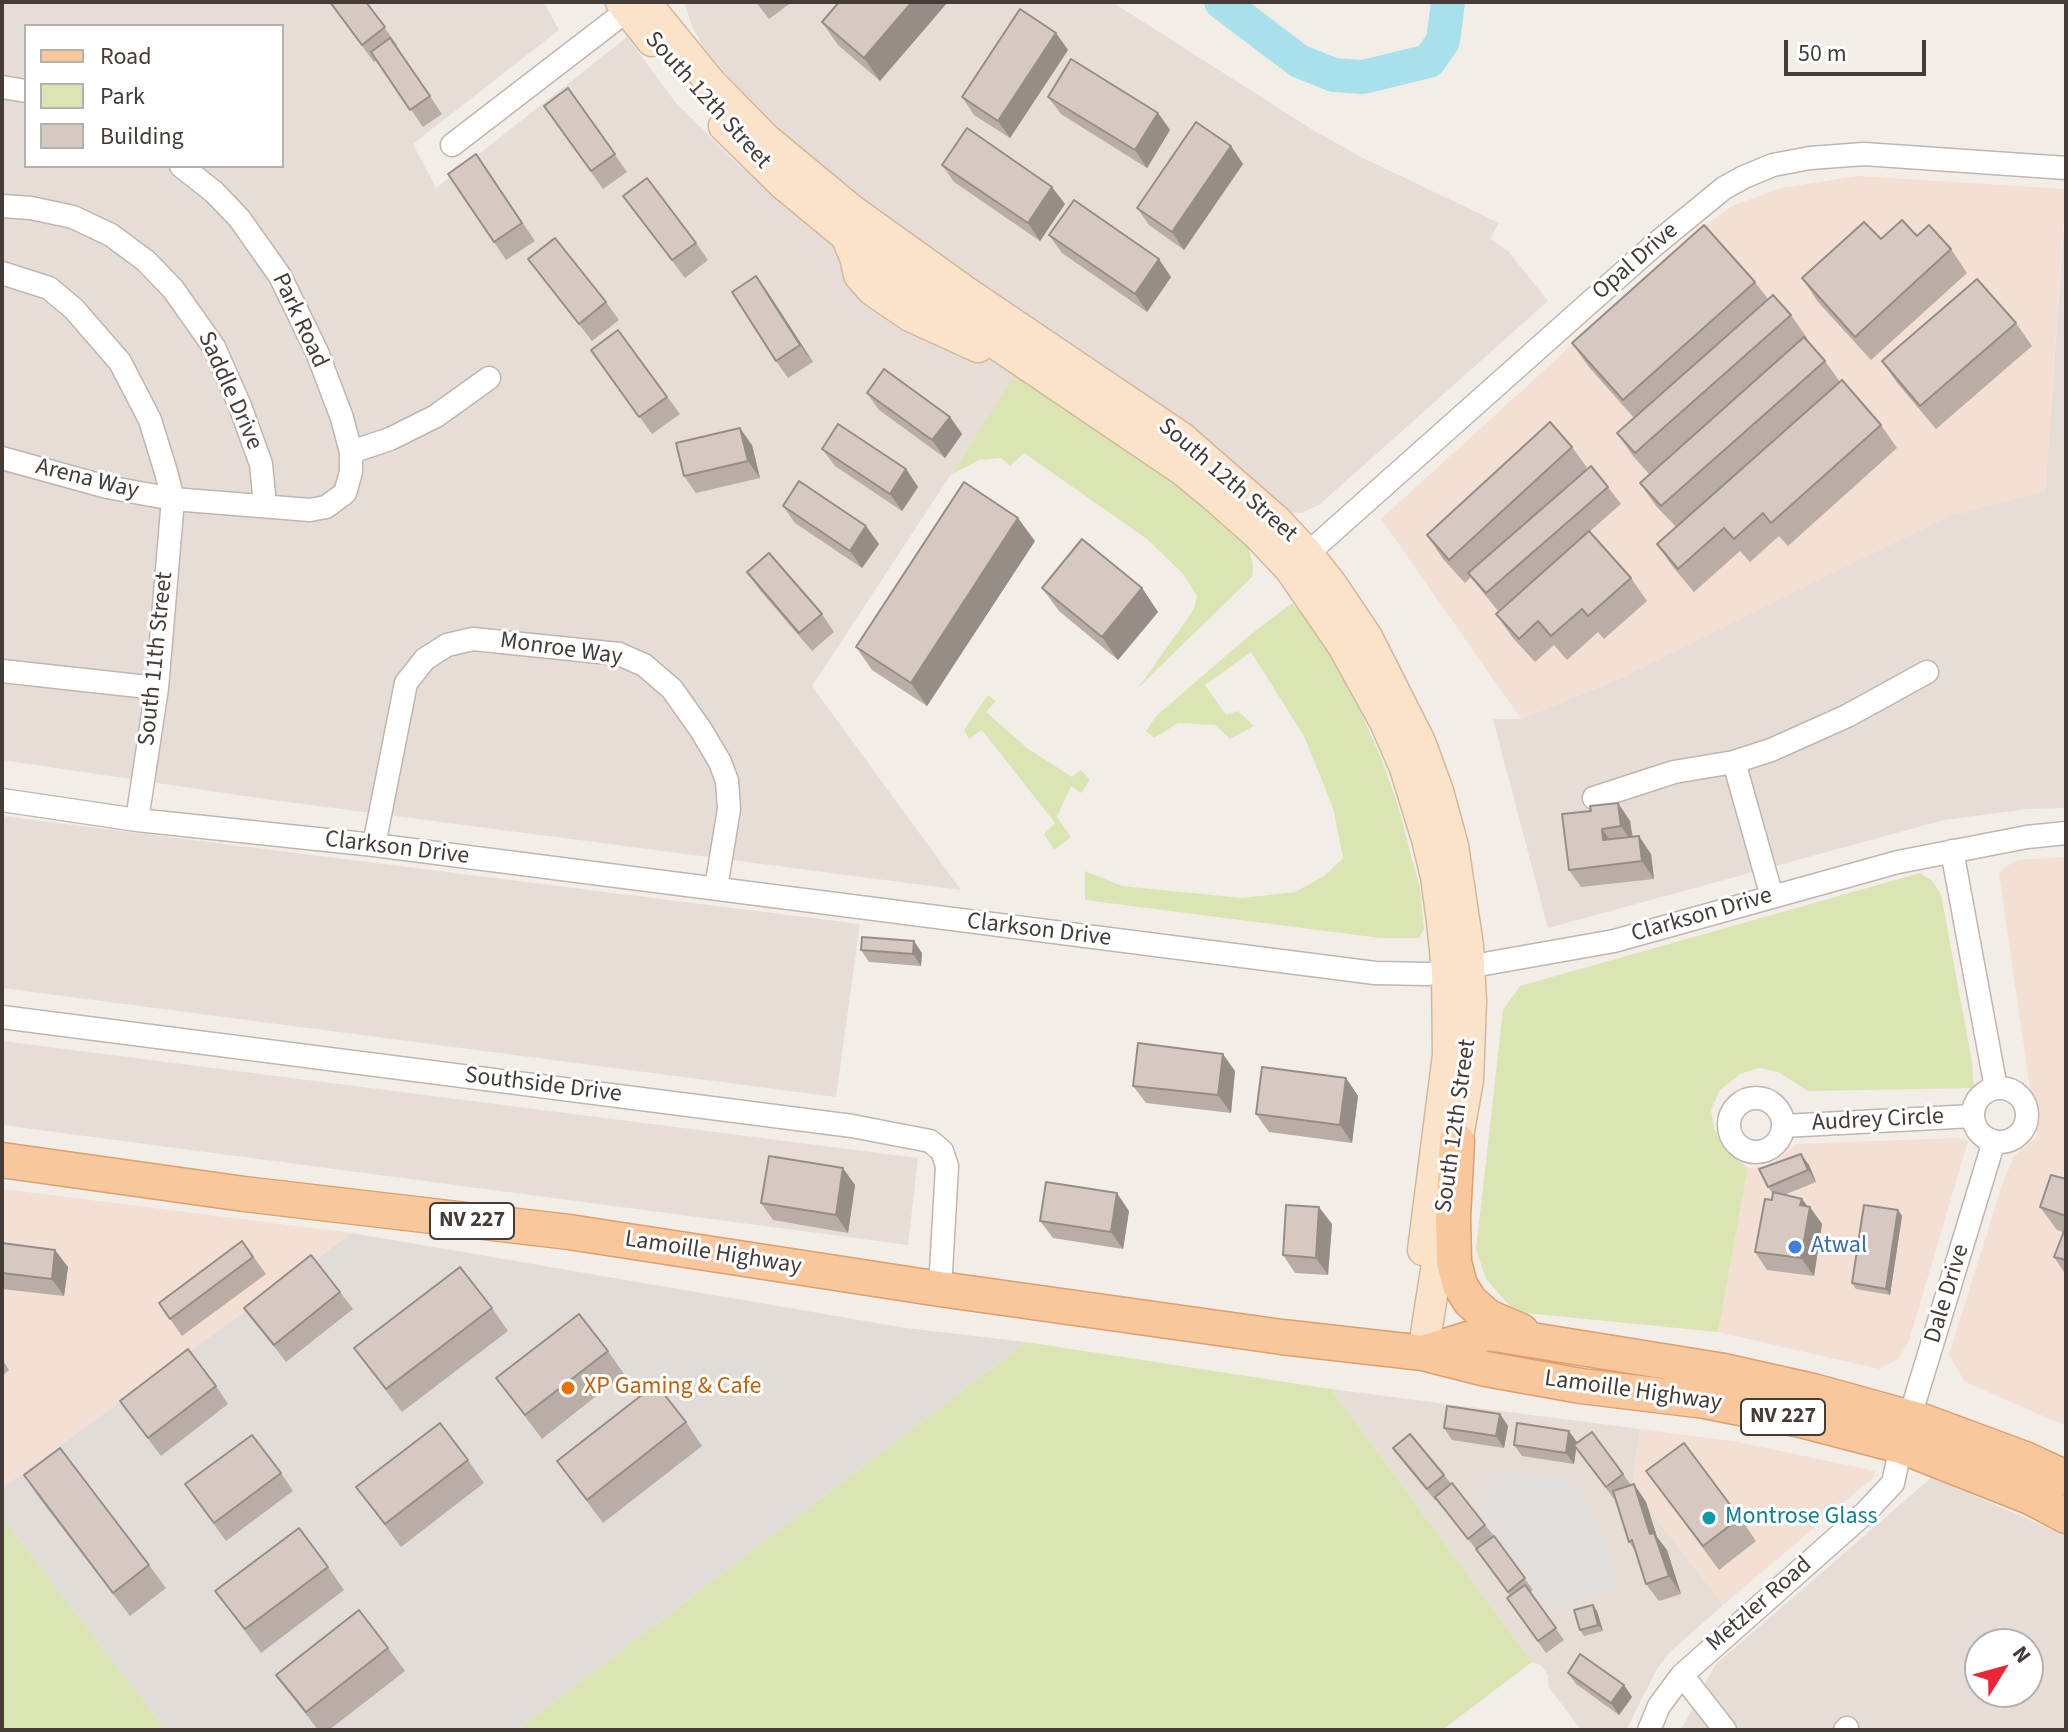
<!DOCTYPE html>
<html>
<head>
<meta charset="utf-8">
<style>
	body { margin:0 }
	#map { position:relative; width:2068px; height:1732px; overflow:hidden; background:#f3ede8; font-family:"Source Sans 3",sans-serif }
	canvas { display:block }
	.frame { position:absolute; inset:0; border:4px solid #463c37; pointer-events:none }
	.legend { position:absolute; left:24px; top:24px; width:260px; height:144px; box-sizing:border-box; background:#fff; border:2px solid #b5b1af; margin:0; padding:10px 14px; list-style:none; font-size:24px; color:#463c37 }
	.legend li { display:flex; align-items:center; gap:16px; height:40px }
	.legend b { width:40px; border:2px solid #b5b1af }
	.north { position:absolute; left:1964px; top:1628px; width:80px; height:80px; box-sizing:border-box; background:#fff; border:2px solid #b5b1af; border-radius:50%; rotate:53deg; font-size:22px; font-weight:700; line-height:32px; text-align:center; color:#463c37 }
	.north::after { content:''; display:block; margin:auto; width:28px; height:36px; background:#ec2539; clip-path:polygon(50% 0,100% 100%,50% 72%,0 100%) }
	.scale { position:absolute; left:1784px; top:40px; width:142px; height:36px; box-sizing:border-box; border:4px solid #463c37; border-top:0; padding-left:10px; font-size:24px; line-height:28px; white-space:nowrap; color:#463c37; -webkit-text-stroke:6px #fff; paint-order:stroke }
</style>
</head>
<body>
<div id="map">
<canvas width="2068" height="1732"></canvas>
<div class="frame"></div>
<ul class="legend">
<li><b style="height:10px;background:#f8c79c"></b>Road</li>
<li><b style="height:22px;background:#dbe5b3"></b>Park</li>
<li><b style="height:22px;background:#d7c9c1"></b>Building</li>
</ul>
<div class="north">N</div>
<div class="scale">50 m</div>
</div>
<script>
const context = document.querySelector('canvas').getContext('2d');
context.lineJoin = 'round';
function paint(path, color) {
  context.fillStyle = color;
  context.fill(path, 'evenodd');
}
function shape(rows) {
  const path = new Path2D();
  for (const r of rows) {
    if (r.length === 3) {
      path.moveTo(r[0] + r[2], r[1]);
      path.arc(r[0], r[1], r[2], 0, 2 * Math.PI);
      continue;
    }
    path.moveTo(r[0], r[1]);
    for (let i = 2; i < r.length; i += 2) path.lineTo(r[i], r[i + 1]);
  }
  return path;
}
function trace(path, color, width, dash) {
  context.strokeStyle = color;
  context.lineWidth = width;
  context.lineCap = dash ? 'butt' : 'round';
  context.setLineDash(dash || []);
  context.stroke(path);
}
function write(font, color, halo, rows, align = 'center') {
  context.font = font + ' "Source Sans 3",sans-serif';
  context.lineWidth = 6;
  context.setLineDash([]);
  context.textBaseline = 'middle';
  context.strokeStyle = halo;
  context.fillStyle = color;
  for (const [text, x, y, turn = 0] of rows) {
    context.save();
    context.translate(x, y);
    context.rotate((+turn || 0) * Math.PI / 180);
    context.textAlign = isNaN(turn) ? turn : align;
    if (halo) context.strokeText(text, 0, 0);
    context.fillText(text, 0, 0);
    context.restore();
  }
}
const residential = shape([
	[2,2,544,2,559,30,413,144,436,188,627,37,676,103,730,157,804,220,1015,377,812,686,961,890,265,799,2,760],
	[26,26,282,26,282,166,26,166],
	[684,2,1112,2,1313,130,1361,157,1499,223,1490,239,1508,251,1548,301,1319,505,1301,513,1286,512,1247,475,1191,431,1015,312,807,159,748,100,704,48,692,26],
	[2066,198,2066,808,2028,809,1944,820,1548,928,1493,719,1521,719,1619,679,1947,516,2045,491],
	[2,816,860,924,836,1097,2,988],
	[2,1041,918,1158,908,1245,2,1125],
	[1331,1389,1640,1429,1632,1486,1723,1605,1668,1654,1657,1669,1626,1730,1581,1730,1548,1686,1548,1675,1541,1665,1532,1662],
	[1932,1477,2066,1536,2066,1730,1681,1730,1715,1665],
	[1980,1644,2028,1644,2028,1692,1980,1692]
]);
const commercial = shape([
	[1858,176,2066,189,2045,491,1947,517,1619,679,1521,719,1381,519,1696,232,1732,206,1781,188],
	[2066,857,2066,1426,1965,1382,1949,1355,2003,1182,2015,1155,2037,1137,1999,873,2005,867,2018,860],
	[1956,1138,1968,1141,1909,1341,1898,1359,1879,1369,1718,1332,1748,1168,1764,1166,1775,1161,1797,1144],
	[2,1189,352,1233,2,1488],
	[1640,1429,1733,1441,1875,1471,1874,1477,1723,1605,1632,1486]
]);
const industrial = shape([
	[352,1233,906,1328,1026,1342,517,1730,166,1730,2,1518,2,1488]
]);
const green = shape([
	[1016,373,1184,491,1248,546,1253,565,1252,577,1138,688,1194,609,1197,596,1183,574,1147,539,1024,453,1010,466,1001,458,979,460,951,475],
	[1292,603,1309,622,1348,684,1379,753,1397,802,1420,889,1424,929,1419,938,1380,938,1085,900,1085,871,1122,886,1242,898,1295,892,1324,876,1343,858,1333,808,1304,736,1251,652,1205,685,1226,715,1238,711,1254,726,1230,739,1215,725,1178,723,1154,738,1146,731,1156,716,1250,635],
	[988,695,996,701,986,712,1027,748,1072,777,1081,770,1090,780,1081,793,1071,786,1057,817,1071,837,1054,850,1044,834,1055,823,982,730,969,739,964,730],
	[1920,873,1932,881,1941,894,1972,1062,1974,1088,1808,1091,1778,1072,1759,1068,1740,1074,1720,1090,1711,1110,1714,1128,1724,1149,1748,1168,1718,1332,1525,1313,1509,1305,1486,1279,1476,1249,1503,1010,1520,986],
	[1026,1342,1331,1389,1532,1662,1442,1730,517,1730],
	[2,1518,166,1730,2,1730]
]);
const parking = shape([
	[1494,1471,1552,1476,1571,1482,1595,1517,1618,1585,1553,1609,1478,1512]
]);
const river = shape([
	[1221,2,1299,61,1334,75,1363,77,1429,61,1443,41,1448,2]
]);
const minor = shape([
	[2,87,26,91],
	[452,145,638,2],
	[2,206,31,208,73,217,111,235,146,261,173,289,214,347,240,406,261,464,265,505],
	[2,273,49,288,74,309,120,362,150,420,166,472,173,499,157,688,137,820],
	[351,452,390,439,436,416,489,378],
	[2,458,107,487,173,499,310,510,326,507,345,493,351,472,351,452,342,418,317,352,280,276,239,218,214,192,181,166],
	[1297,563,1652,247,1724,188,1744,177,1773,165,1810,158,1864,154,2066,168],
	[2,671,157,688],
	[1734,762,1772,897],
	[1594,798,1674,772,1734,762,1771,750,1847,716,1927,672],
	[2,800,137,820,374,845,1375,973,1428,974,1614,941,1898,862,2027,837,2066,833],
	[374,845,406,683,425,659,447,645,473,639,619,654,644,665,672,689,701,730,720,762,727,781,729,809,716,888],
	[1952,851,1996,1088],
	[2,1017,852,1126,930,1141,942,1151,947,1166,940,1289],
	[2000,1115,27],
	[1756,1125,27],
	[1783,1126,1973,1116],
	[1682,1675,1725,1730],
	[1649,1730,1659,1706,1682,1675,1866,1512,1893,1483,1901,1446,1994,1141],
	[1845,1730,1847,1728]
]);
const secondary = shape([
	[621,2,652,41],
	[645,2,711,83,766,139,853,211,966,292,1182,438,1277,521,1307,553,1332,585,1367,637,1420,742,1438,791,1453,846,1468,946,1471,1001,1468,1080,1453,1165],
	[724,126,783,184,846,236,943,308,1181,469,1214,496,1257,534,1290,569,1343,646,1385,722,1405,768,1427,839,1436,877,1442,921,1447,970,1448,1055,1423,1250],
	[846,236,855,257,859,275,872,290,910,316,978,347],
	[1423,1353,1443,1225]
]);
const primary = shape([
	[1457,1141,1453,1218,1454,1262,1460,1285,1470,1301,1488,1317,1521,1331],
	[2,1160,244,1194,569,1232,940,1289,1282,1337,1423,1353,1486,1369,1581,1386,1705,1401,1801,1420,1901,1446,2030,1497,2066,1516],
	[1423,1353,1488,1333,1724,1371,1813,1391,1925,1422,2025,1459,2066,1478]
]);
const wall = shape([
	[329,2,366,2,397,45,396,46,442,114,423,127,377,60,374,62],
	[756,2,792,2,769,19],
	[839,2,880,81,838,45,822,22],
	[1056,33,1068,50,1010,138,974,115,962,97],
	[568,88,627,172,603,189,544,106],
	[1048,97,1158,113,1170,130,1147,168,1061,114],
	[1231,146,1243,164,1184,250,1149,225,1137,208],
	[476,154,535,241,506,260,448,174],
	[942,165,1065,204,1040,241,954,182],
	[623,196,696,243,708,260,685,278],
	[1049,235,1171,277,1147,312,1062,253],
	[1881,239,1951,249,1967,273,1871,360,1818,302,1802,278],
	[528,259,606,302,619,320,592,341],
	[756,276,813,362,788,378,776,361],
	[1755,282,1768,299,1791,315,1807,338,1806,339,1825,361,1840,382,1881,425,1897,448,1788,546,1779,536,1750,562,1740,551,1694,592,1673,567,1657,544,1676,527,1656,506,1640,483,1649,474,1633,456,1617,433,1634,418,1588,366,1572,343],
	[2016,323,2032,346,1936,429,1898,384,1882,361],
	[618,330,680,414,652,434,591,350],
	[867,393,950,417,962,434,945,458,879,410],
	[752,445,760,478,696,493,684,476],
	[1572,447,1588,469,1608,487,1621,504,1589,532,1631,578,1647,601,1604,639,1598,632,1567,660,1554,645,1535,662,1513,638,1496,614,1559,558,1498,611,1481,590,1471,577,1465,583,1443,559,1427,535],
	[822,449,906,469,918,487,902,511,835,466],
	[783,506,879,544,862,568,795,523],
	[1035,541,927,706,872,670,856,647],
	[747,572,822,614,834,632,812,651,759,589],
	[1042,588,1142,588,1158,612,1118,660,1059,611],
	[1618,803,1630,821,1633,837,1651,854,1654,879,1581,887,1569,870,1591,811],
	[861,950,922,953,921,966,869,962],
	[1235,1071,1231,1113,1146,1103,1133,1086],
	[1346,1078,1358,1096,1352,1143,1269,1132,1256,1114],
	[1809,1165,1816,1182,1784,1195,1802,1199,1822,1224,1814,1276,1767,1270,1755,1252,1772,1200,1773,1194,1768,1187],
	[2066,1179,2066,1275,2054,1257,2063,1232,2057,1230,2040,1207],
	[855,1185,848,1233,773,1220,761,1203],
	[1898,1210,1902,1216,1890,1295,1856,1289,1852,1283],
	[1129,1211,1123,1249,1053,1238,1040,1221],
	[1332,1224,1328,1275,1295,1273,1283,1255],
	[242,1241,266,1274,182,1336,159,1303],
	[2,1243,68,1267,64,1296,2,1289],
	[340,1292,353,1309,286,1362,244,1308],
	[492,1308,508,1331,402,1412,354,1348],
	[608,1351,624,1374,542,1439,496,1378],
	[2,1359,9,1370,2,1376],
	[216,1386,228,1404,161,1456,120,1401],
	[1500,1414,1508,1426,1504,1448,1452,1440,1444,1428],
	[686,1422,702,1446,603,1523,557,1461],
	[1592,1432,1631,1485,1634,1484,1646,1502,1657,1537,1667,1550,1681,1594,1659,1601,1646,1584,1636,1552,1629,1542,1615,1499,1614,1499,1576,1448,1574,1464,1522,1456,1514,1445,1577,1442],
	[1393,1448,1444,1475,1494,1536,1533,1590,1530,1593,1564,1640,1546,1653,1507,1598,1510,1596,1477,1550,1436,1500,1435,1500,1402,1460],
	[468,1460,484,1483,401,1547,356,1487],
	[1646,1471,1740,1518,1756,1541,1719,1570],
	[281,1473,293,1491,226,1541,185,1484],
	[24,1475,149,1565,166,1588,130,1616,40,1499],
	[328,1567,344,1590,261,1653,215,1591],
	[1597,1611,1603,1631,1584,1636,1580,1630],
	[388,1648,405,1671,329,1730,318,1730,276,1675],
	[1568,1673,1624,1685,1632,1697,1619,1715,1576,1684]
]);
const shadedWall = shape([
	[912,2,948,2,880,81,864,58],
	[1056,33,1068,50,1010,138,998,121],
	[1158,113,1170,130,1147,168,1135,150],
	[1231,146,1243,164,1184,250,1172,232],
	[1052,187,1065,204,1040,241,1028,223],
	[1159,259,1171,277,1147,312,1135,294],
	[756,276,769,294,813,362,800,345],
	[950,417,962,434,945,458,932,440],
	[740,428,752,445,760,478,748,461],
	[906,469,918,487,902,511,890,494],
	[1018,518,1035,541,927,706,911,683],
	[866,526,879,544,862,568,850,551],
	[1142,588,1158,612,1118,660,1102,637],
	[1618,803,1630,821,1633,844,1621,826],
	[1602,829,1614,846,1603,840],
	[1639,836,1651,854,1654,879,1642,861],
	[914,941,922,953,921,966,913,954],
	[1223,1054,1235,1071,1231,1113,1218,1095],
	[1346,1078,1358,1096,1352,1143,1340,1125],
	[1801,1154,1809,1165,1816,1182,1808,1170],
	[843,1168,855,1185,848,1233,836,1215],
	[1117,1193,1129,1211,1123,1249,1111,1232],
	[1802,1199,1809,1209,1810,1207,1822,1224,1814,1276,1801,1258,1800,1205],
	[1319,1207,1332,1224,1328,1275,1316,1258],
	[1898,1210,1902,1216,1890,1295,1886,1289],
	[55,1250,68,1267,64,1296,52,1279],
	[1500,1414,1508,1426,1504,1448,1496,1436],
	[1569,1431,1577,1442,1574,1464,1566,1453],
	[1634,1484,1646,1502,1657,1537,1667,1550,1681,1594,1669,1576,1650,1534],
	[1593,1605,1597,1611,1603,1631,1598,1625],
	[1624,1685,1632,1697,1619,1715,1611,1703]
]);
const building = shape([
	[330,2,366,2,385,27,362,45,330,2],
	[839,2,912,2,864,58,822,22,839,2],
	[1020,9,1056,33,998,121,962,97,1020,9],
	[390,38,430,96,410,110,371,52,390,38],
	[1071,59,1158,113,1135,150,1048,97,1071,59],
	[568,88,615,154,591,171,544,106,568,88],
	[1196,122,1231,146,1172,232,1137,208,1196,122],
	[967,128,1052,187,1028,223,942,165,967,128],
	[476,154,522,223,494,242,448,174,476,154],
	[647,178,696,243,672,260,623,196,647,178],
	[1074,200,1159,259,1135,294,1049,235,1074,200],
	[1902,220,1917,236,1929,225,1951,249,1855,337,1802,278,1864,222,1881,239,1902,220],
	[1704,225,1755,282,1623,400,1572,343,1704,225],
	[555,238,606,302,579,324,528,259,555,238],
	[756,276,800,345,776,361,732,292,756,276],
	[1977,279,2016,323,1920,406,1882,361,1977,279],
	[1773,295,1791,315,1635,453,1617,433,1773,295],
	[618,330,667,397,639,417,591,350,618,330],
	[1804,337,1825,361,1661,506,1640,483,1804,337],
	[884,369,950,417,932,440,867,393,884,369],
	[1842,380,1881,425,1771,523,1763,513,1734,539,1724,528,1678,569,1657,544,1842,380],
	[1550,422,1572,447,1449,560,1427,535,1550,422],
	[838,424,906,469,890,494,822,449,838,424],
	[740,428,748,461,684,476,676,443,740,428],
	[1591,466,1608,487,1486,593,1468,573,1591,466],
	[799,481,866,526,850,551,783,506,799,481],
	[964,482,1018,518,911,683,856,647,964,482],
	[1589,531,1631,578,1588,616,1582,609,1551,636,1538,621,1519,639,1496,614,1589,531],
	[1082,539,1142,588,1102,637,1042,588,1082,539],
	[769,553,822,614,799,633,747,572,769,553],
	[1618,803,1621,826,1602,829,1603,840,1639,836,1642,861,1569,870,1562,814,1591,811,1590,806,1618,803],
	[862,937,914,941,913,954,861,950,862,937],
	[1138,1043,1223,1054,1218,1095,1133,1086,1138,1043],
	[1262,1067,1346,1078,1340,1125,1256,1114,1262,1067],
	[1801,1154,1808,1170,1768,1187,1759,1169,1801,1154],
	[769,1156,843,1168,836,1215,761,1203,769,1156],
	[2051,1175,2066,1179,2066,1216,2040,1207,2051,1175],
	[1046,1182,1117,1193,1111,1232,1040,1221,1046,1182],
	[1773,1192,1802,1199,1800,1205,1810,1207,1801,1258,1755,1252,1765,1199,1772,1200,1773,1192],
	[1286,1205,1319,1207,1316,1258,1283,1255,1286,1205],
	[1864,1205,1898,1210,1886,1289,1852,1283,1864,1205],
	[2066,1226,2066,1260,2054,1257,2066,1226],
	[242,1241,253,1257,170,1319,159,1303,242,1241],
	[2,1243,55,1250,52,1279,2,1273,2,1243],
	[311,1255,340,1292,274,1345,244,1308,311,1255],
	[460,1267,492,1308,386,1389,354,1348,460,1267],
	[579,1314,608,1351,525,1415,496,1378,579,1314],
	[188,1349,216,1386,148,1438,120,1401,188,1349],
	[656,1384,686,1422,587,1500,557,1461,656,1384],
	[1447,1406,1500,1414,1496,1436,1444,1428,1447,1406],
	[440,1423,468,1460,385,1524,356,1487,440,1423],
	[1517,1423,1569,1431,1566,1453,1514,1445,1517,1423],
	[1592,1432,1623,1474,1606,1487,1574,1445,1592,1432],
	[1410,1434,1444,1475,1427,1489,1393,1448,1410,1434],
	[252,1435,281,1473,214,1523,185,1484,252,1435],
	[1684,1443,1740,1518,1703,1546,1646,1471,1684,1443],
	[60,1448,149,1565,113,1593,24,1475,60,1448],
	[1452,1483,1485,1525,1468,1539,1435,1497,1452,1483],
	[1634,1484,1650,1534,1654,1533,1669,1576,1646,1584,1632,1540,1629,1542,1613,1491,1634,1484],
	[299,1528,328,1567,245,1629,215,1591,299,1528],
	[1494,1536,1525,1578,1508,1592,1476,1549,1494,1536],
	[1525,1585,1556,1628,1538,1641,1507,1598,1525,1585],
	[1593,1605,1598,1625,1580,1630,1574,1610,1593,1605],
	[359,1610,388,1648,306,1712,276,1675,359,1610],
	[1580,1654,1624,1685,1611,1703,1568,1673,1580,1654]
]);
const markers = [
	[1795,1247,8,"#3f7fe0"],
	[568,1388,8,"#e8710a"],
	[1709,1518,8,"#0f9aa8"]
];
const shields = [
	[472,1221,84],
	[1783,1417,84]
];
const shieldNames = [
	["NV 227",472,1221],
	["NV 227",1783,1417]
];
const streetNames = [
	["South 12th Street",707,101,48],
	["Opal Drive",1636,262,-41],
	["Park Road",299,321,65],
	["Saddle Drive",229,391,66],
	["Arena Way",87,480,14],
	["South 12th Street",1227,481,41],
	["Monroe Way",561,650,8],
	["South 11th Street",157,659,-84],
	["Clarkson Drive",397,849,7],
	["Clarkson Drive",1702,916,-16],
	["Clarkson Drive",1039,931,7],
	["Southside Drive",543,1086,7],
	["Audrey Circle",1878,1121,-3],
	["South 12th Street",1457,1126,-82],
	["Lamoille Highway",713,1254,9],
	["Dale Drive",1948,1294,-73],
	["Lamoille Highway",1633,1392,8],
	["Metzler Road",1760,1605,-41]
];
const shopNames = [
	["Atwal",1811,1247]
];
const foodNames = [
	["XP Gaming & Cafe",584,1388]
];
const cultureNames = [
	["Montrose Glass",1725,1518]
];
paint(residential, '#e6ddd6');
paint(commercial, '#f3dfd4');
paint(industrial, '#e2dcd9');
paint(green, '#dbe5b3');
paint(parking, '#e1dedc');
trace(river, '#a8e1ec', 34);
trace(minor, '#c1b5ae', 25);
trace(secondary, '#d3b79d', 33);
trace(primary, '#dc9f6d', 37);
trace(minor, '#fff', 22);
trace(secondary, '#fbe3ca', 30);
trace(primary, '#f8c79c', 34);
paint(wall, '#b9ada6');
paint(shadedWall, '#968d87');
paint(building, '#d7c9c1');
trace(building, '#968d87', 2);
for (const [x, y, r, color] of markers) {
  const dot = new Path2D();
  dot.arc(x, y, r, 0, 2 * Math.PI);
  context.fillStyle = color;
  context.fill(dot);
  trace(dot, '#fff', 3);
}
for (const [x, y, w] of shields) {
  const box = new Path2D();
  box.roundRect(x - w / 2, y - 18, w, 36, 6);
  context.fillStyle = '#fff';
  context.fill(box);
  trace(box, '#463c37', 2);
}
write('bold 22px', '#463c37', null, shieldNames);
write('24px', '#463c37', '#fff', streetNames);
write('24px', '#366cbe', '#fff', shopNames, 'left');
write('24px', '#c56008', '#fff', foodNames, 'left');
write('24px', '#0d838f', '#fff', cultureNames, 'left');
</script>
</body>
</html>
